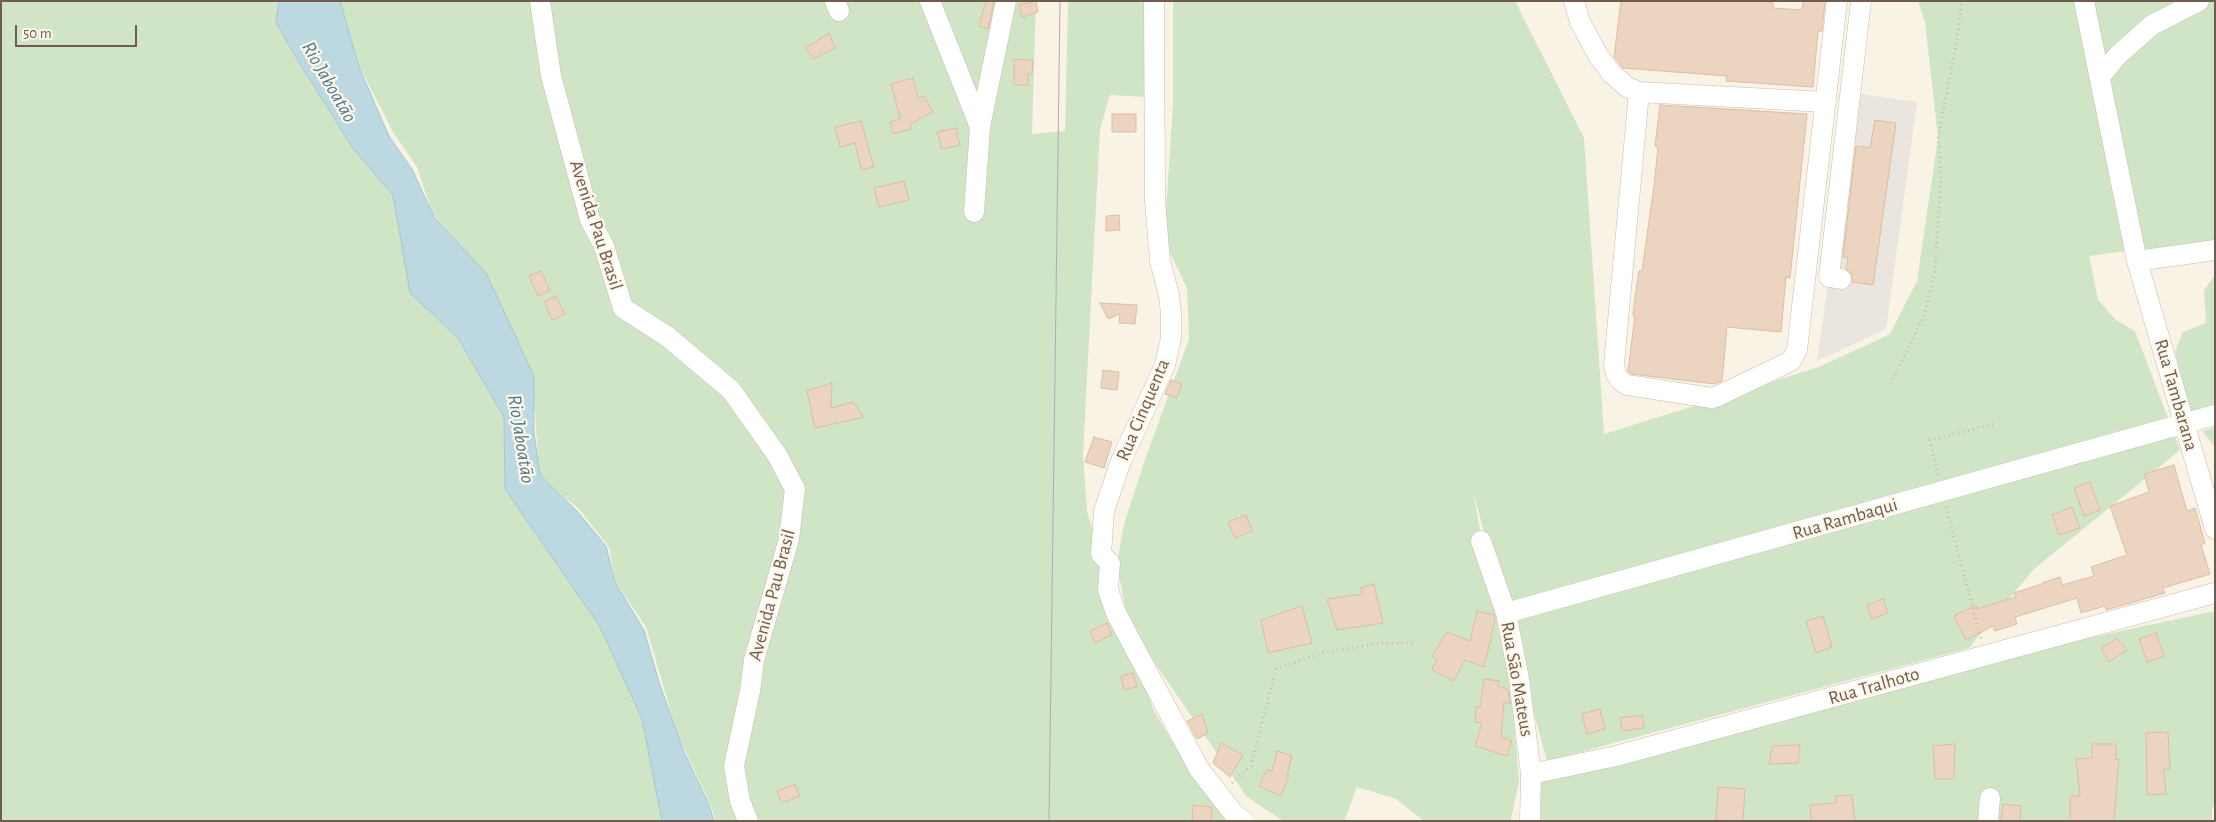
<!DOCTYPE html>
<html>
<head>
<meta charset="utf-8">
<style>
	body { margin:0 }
	#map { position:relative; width:2216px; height:822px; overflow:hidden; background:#f9f3e5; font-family:"Alegreya Sans",sans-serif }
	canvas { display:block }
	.frame { position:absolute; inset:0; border:2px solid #6f5c4e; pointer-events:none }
	.scale { position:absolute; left:15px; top:25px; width:122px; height:22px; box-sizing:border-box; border:2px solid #6f5c4e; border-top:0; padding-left:6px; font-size:15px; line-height:18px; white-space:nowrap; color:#6f5c4e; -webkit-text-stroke:4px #fdf7eb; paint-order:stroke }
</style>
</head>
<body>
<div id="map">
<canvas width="2216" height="822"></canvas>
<div class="frame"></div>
<div class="scale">50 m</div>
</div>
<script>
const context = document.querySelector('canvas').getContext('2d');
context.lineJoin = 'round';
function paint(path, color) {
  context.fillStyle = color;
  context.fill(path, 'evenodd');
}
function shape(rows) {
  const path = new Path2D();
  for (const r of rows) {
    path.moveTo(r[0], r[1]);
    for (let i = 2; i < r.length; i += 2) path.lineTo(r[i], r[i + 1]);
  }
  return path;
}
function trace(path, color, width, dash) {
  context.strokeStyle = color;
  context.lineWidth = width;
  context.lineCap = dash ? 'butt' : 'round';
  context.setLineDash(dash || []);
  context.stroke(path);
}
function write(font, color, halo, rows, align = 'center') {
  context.font = font + ' "Alegreya Sans",sans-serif';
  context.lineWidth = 4.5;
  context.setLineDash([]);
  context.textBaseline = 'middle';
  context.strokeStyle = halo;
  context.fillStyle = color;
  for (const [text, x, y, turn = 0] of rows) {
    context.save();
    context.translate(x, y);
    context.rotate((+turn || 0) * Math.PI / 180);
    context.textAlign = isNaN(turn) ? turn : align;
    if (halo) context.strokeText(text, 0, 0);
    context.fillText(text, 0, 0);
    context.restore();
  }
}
const industrial = shape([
	[1855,93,1917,102,1886,329,1817,361]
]);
const green = shape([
	[1,1,279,1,276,22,292,51,354,150,393,195,410,293,458,338,504,417,505,489,599,625,642,719,662,821,1,821],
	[340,1,1036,1,1032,134,1065,131,1068,1,1146,1,1146,97,1110,95,1100,129,1083,454,1087,512,1154,711,1194,778,1236,821,716,821,710,803,678,736,646,627,615,581,609,547,579,509,539,477,533,377,486,275,432,213,417,167,393,132,359,66],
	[1173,1,1515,1,1584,138,1604,434,1819,367,1890,334,1917,281,1938,138,1925,22,1918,1,2215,1,2215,262,2141,249,2089,256,2098,300,2116,320,2135,331,2180,450,2033,570,1969,648,1547,761,1473,492,1512,696,1519,781,1511,819,1509,821,1424,821,1396,799,1357,787,1344,821,1283,821,1247,797,1128,624,1117,563,1124,524,1147,454,1189,339,1187,288,1164,240,1173,105],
	[2215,275,2215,411,2189,411,2175,351,2183,332,2206,323,2204,290],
	[2215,427,2215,447,2202,431],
	[2215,611,2215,807,2212,807,2212,821,1535,821,1535,777,1952,667]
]);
const water = shape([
	[279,1,340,1,359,67,389,136,412,169,434,217,486,273,534,376,534,433,540,475,577,511,606,546,615,582,644,630,659,682,684,752,709,804,714,821,662,821,642,719,599,625,505,489,504,417,458,338,410,293,393,195,354,150,292,51,276,22,279,1]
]);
const building = shape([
	[986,1,994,1,988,29,979,26,986,1],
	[1036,1,1038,12,1022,17,1019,5,1036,1],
	[1621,1,1763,1,1773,3,1773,8,1802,10,1803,1,1825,1,1822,31,1818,31,1813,87,1726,81,1727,76,1623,68,1614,57,1621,1],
	[829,33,835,48,813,59,806,48,829,33],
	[1014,59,1033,60,1032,74,1028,74,1028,85,1014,85,1014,59],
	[913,78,918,98,924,96,933,112,910,124,911,129,893,134,890,122,900,119,891,84,913,78],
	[1660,105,1807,114,1790,278,1786,277,1781,332,1727,327,1722,381,1715,384,1631,374,1628,371,1635,316,1633,316,1635,297,1639,271,1642,271,1654,186,1658,147,1655,146,1660,105],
	[1112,114,1136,114,1136,132,1112,132,1112,114],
	[1875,120,1896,123,1873,285,1852,282,1852,274,1846,269,1848,258,1843,257,1856,146,1870,148,1875,120],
	[861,121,874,167,861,170,855,143,840,147,835,127,861,121],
	[956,128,960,145,942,149,937,132,956,128],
	[904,181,909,200,879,207,874,188,904,181],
	[1119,215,1120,230,1106,231,1106,216,1119,215],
	[541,271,550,290,538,296,529,276,541,271],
	[556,296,565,314,552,320,544,302,556,296],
	[1100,303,1137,305,1135,324,1119,323,1120,314,1108,319,1100,303],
	[1103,370,1119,372,1117,390,1101,388,1103,370],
	[1171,380,1182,384,1177,398,1165,394,1171,380],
	[832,383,831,408,853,402,864,417,815,428,807,391,832,383],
	[1094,437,1112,442,1104,468,1085,462,1094,437],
	[2174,465,2187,511,2195,508,2205,543,2201,545,2210,574,2163,588,2165,593,2106,610,2105,606,2081,613,2077,598,2015,617,2017,624,1995,631,1993,626,1966,640,1954,616,1976,605,1977,609,2015,597,2014,593,2042,584,2042,583,2060,577,2062,585,2094,576,2091,567,2127,555,2110,506,2149,492,2144,474,2174,465],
	[2090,482,2100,510,2084,516,2074,488,2090,482],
	[2072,507,2080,528,2059,535,2052,515,2072,507],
	[1246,515,1252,531,1235,538,1228,522,1246,515],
	[1374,584,1383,623,1337,630,1327,599,1363,594,1360,588,1374,584],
	[1883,599,1888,613,1872,619,1867,605,1883,599],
	[1302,606,1312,643,1268,653,1261,620,1302,606],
	[1477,611,1494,615,1495,620,1484,667,1465,660,1454,681,1432,670,1437,659,1432,656,1447,632,1470,641,1477,611],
	[1823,616,1832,647,1816,653,1806,621,1823,616],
	[1107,623,1112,635,1095,643,1090,631,1107,623],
	[2156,633,2164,656,2147,662,2139,639,2156,633],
	[2117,638,2127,650,2109,662,2101,649,2117,638],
	[1133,673,1137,687,1124,690,1121,676,1133,673],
	[1484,679,1499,681,1498,686,1508,689,1510,704,1504,702,1501,737,1512,741,1507,756,1475,746,1482,723,1475,722,1476,707,1480,707,1484,679],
	[1600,709,1605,729,1587,734,1582,714,1600,709],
	[1202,714,1208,733,1197,739,1187,721,1202,714],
	[1642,715,1644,728,1622,731,1620,718,1642,715],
	[2168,732,2170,769,2164,769,2166,794,2147,795,2146,733,2168,732],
	[1221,743,1243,755,1230,777,1213,763,1221,743],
	[1955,744,1954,779,1935,779,1933,746,1955,744],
	[2092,744,2116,744,2116,760,2119,759,2114,821,2070,821,2070,796,2080,796,2076,759,2092,758,2092,744],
	[1800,745,1798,763,1769,764,1772,746,1800,745],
	[1277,751,1292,756,1287,775,1289,775,1281,796,1259,786,1266,770,1272,771,1277,751],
	[795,784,800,796,782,803,777,791,795,784],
	[1718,787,1745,789,1743,821,1716,820,1718,787],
	[1852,795,1855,821,1811,821,1810,805,1836,803,1835,796,1852,795],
	[2003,804,2021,806,2020,821,2001,821,2003,804],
	[1193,805,1212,807,1211,821,1192,821,1193,805]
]);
const path = shape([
	[1893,379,1925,313,1935,270,1941,174,1938,138,1956,45,1962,1],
	[1938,475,1930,440,1997,423],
	[1946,507,1981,639],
	[1232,783,1251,766,1276,669,1321,653,1382,643,1414,643]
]);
const minor = shape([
	[540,1,551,76,590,220,604,246,623,308,668,337,731,390,777,455,795,489,789,539,754,660,750,691,734,766,740,801,748,821],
	[835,1,839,11],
	[930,1,980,127],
	[1154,1,1155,201,1160,261,1169,295,1171,314,1171,338,1165,365,1121,461,1104,511,1101,554,1110,563,1108,590,1116,613,1199,769,1234,814,1244,821],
	[1574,1,1580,22,1599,57,1611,73,1627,87,1639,92,1614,364,1616,374,1621,381,1627,385,1712,398,1718,396,1791,361,1797,350,1837,1],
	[2084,1,2137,261,2215,529],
	[2100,77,2118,55,2152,25,2199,1],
	[1639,92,1826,102],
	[974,212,980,127,1006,1],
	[2137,261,2215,250],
	[1841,279,1829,277,1861,1],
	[1481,541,1506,613,1519,679,1531,774,1530,821],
	[1506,613,2215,415],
	[1531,774,1616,756,2215,593],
	[1988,821,1990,798]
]);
const tram = shape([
	[1049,821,1060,1]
]);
const streetNames = [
	["Avenida Pau Brasil",596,225,72],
	["Rua Tambarana",2176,395,74],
	["Rua Cinquenta",1143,410,-67],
	["Rua Rambaqui",1845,519,-16],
	["Avenida Pau Brasil",772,595,-75],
	["Rua São Mateus",1517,679,80],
	["Rua Tralhoto",1874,686,-16]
];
const waterNames = [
	["Rio Jaboatão",329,82,60],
	["Rio Jaboatão",521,439,81]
];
paint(industrial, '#eae5df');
paint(green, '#d0e5c6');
paint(water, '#bcd8e0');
trace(water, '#a4c7d1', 1);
paint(building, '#ebd5c0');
trace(building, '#dcbda3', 1);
trace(minor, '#c9bbad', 21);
trace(path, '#d0b8a4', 3, [1, 4]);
trace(minor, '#fff', 20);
trace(tram, '#b6a5c1', 1);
write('19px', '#6f5c4e', '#fdf7eb', streetNames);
write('italic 20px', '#4d7886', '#fdf7eb', waterNames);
</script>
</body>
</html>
